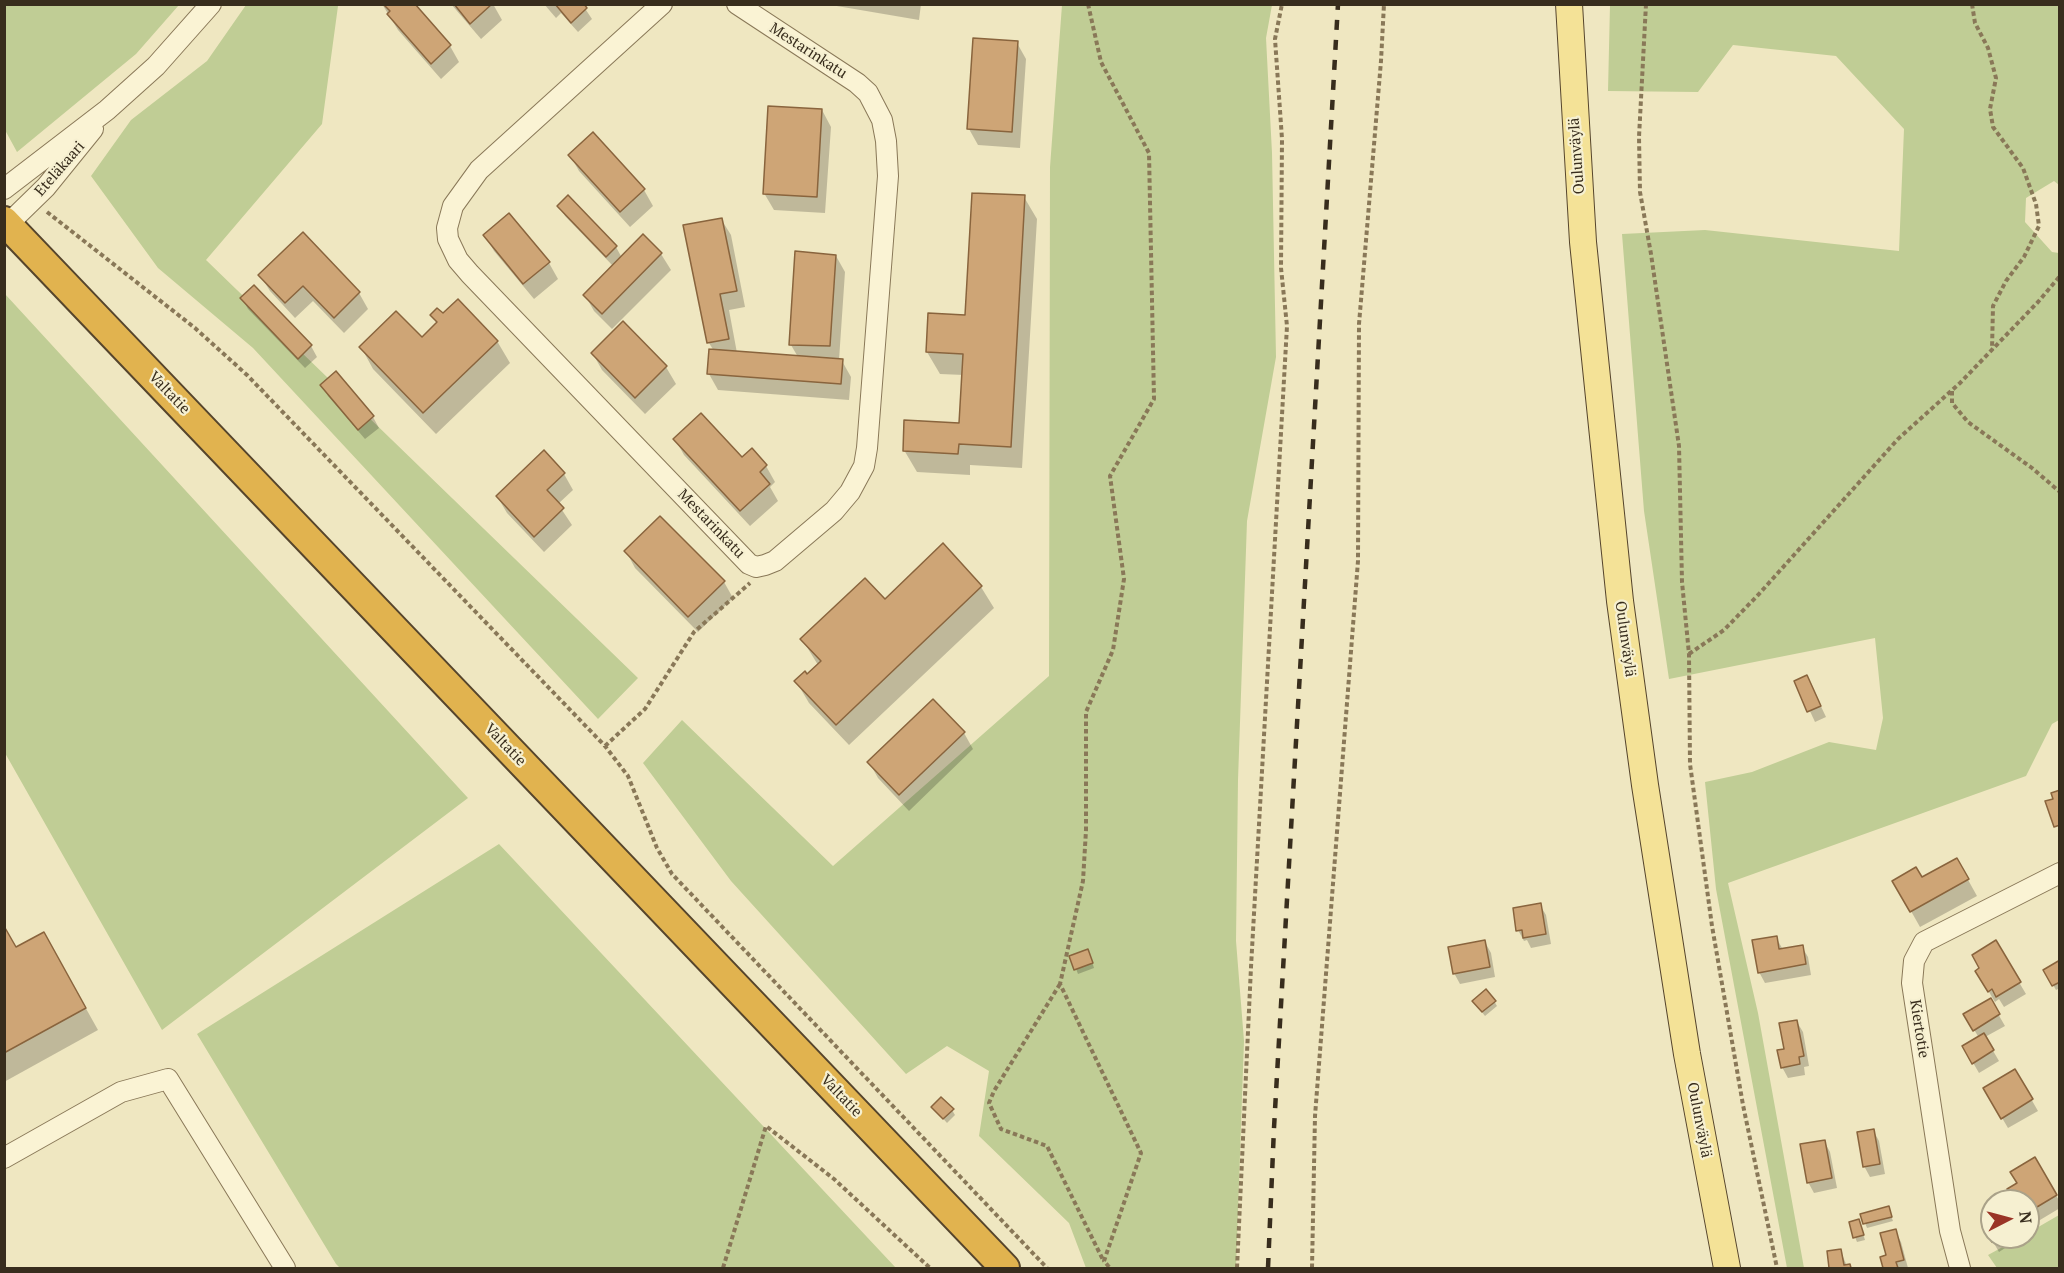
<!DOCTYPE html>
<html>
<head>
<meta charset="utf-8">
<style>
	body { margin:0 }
	#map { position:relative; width:2064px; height:1273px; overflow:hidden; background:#efe7c1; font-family:"PT Serif",serif }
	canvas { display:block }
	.frame { position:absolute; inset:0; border:6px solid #382d1d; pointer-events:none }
	.north { position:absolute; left:1980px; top:1189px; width:60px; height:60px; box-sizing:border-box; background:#f6f0d1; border:2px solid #aaa289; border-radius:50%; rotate:84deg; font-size:16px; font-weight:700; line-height:24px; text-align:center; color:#382d1d }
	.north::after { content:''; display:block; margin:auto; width:21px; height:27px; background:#9a3426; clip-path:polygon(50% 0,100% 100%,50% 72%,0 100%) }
</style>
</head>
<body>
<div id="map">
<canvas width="2064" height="1273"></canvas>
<div class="frame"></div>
<div class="north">N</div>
</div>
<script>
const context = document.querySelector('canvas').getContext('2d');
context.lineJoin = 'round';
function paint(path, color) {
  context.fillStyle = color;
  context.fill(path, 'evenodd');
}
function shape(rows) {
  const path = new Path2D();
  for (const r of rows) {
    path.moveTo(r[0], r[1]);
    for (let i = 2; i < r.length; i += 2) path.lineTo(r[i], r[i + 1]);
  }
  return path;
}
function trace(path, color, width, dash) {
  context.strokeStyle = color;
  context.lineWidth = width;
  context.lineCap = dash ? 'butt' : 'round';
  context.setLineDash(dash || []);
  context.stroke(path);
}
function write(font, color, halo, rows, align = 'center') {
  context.font = font + ' "PT Serif",serif';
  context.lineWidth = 4.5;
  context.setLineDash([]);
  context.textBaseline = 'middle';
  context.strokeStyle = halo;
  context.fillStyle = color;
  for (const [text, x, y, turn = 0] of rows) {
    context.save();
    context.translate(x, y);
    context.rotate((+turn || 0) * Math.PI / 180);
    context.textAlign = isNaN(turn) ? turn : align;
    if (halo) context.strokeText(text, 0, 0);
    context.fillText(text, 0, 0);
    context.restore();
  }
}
const green = shape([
	[4,5,5,4,179,5,136,54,17,152,5,130],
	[246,5,340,5,338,6,322,124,206,260,638,678,598,719,253,348,158,268,91,176,131,120,207,61],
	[1062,5,1272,5,1266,38,1272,153,1276,357,1247,521,1238,780,1236,941,1244,1041,1236,1268,1086,1268,1069,1223,979,1136,989,1071,947,1046,906,1074,731,881,643,763,682,720,833,866,1049,676,1050,167],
	[1610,5,2059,5,2059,185,2054,181,2026,198,2025,222,2052,252,2059,253,2059,720,2052,724,2026,776,1728,883,1758,1013,1804,1268,1787,1268,1716,889,1705,782,1752,772,1829,742,1876,750,1883,718,1875,638,1669,679,1644,511,1622,234,1705,230,1899,251,1904,129,1836,56,1733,45,1698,92,1608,91],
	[5,294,468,798,162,1030,5,753],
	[499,844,896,1268,340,1268,336,1264,197,1034],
	[2059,1215,2059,1268,1997,1268,1988,1255,2021,1237,2028,1237,2028,1233]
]);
const shadow = shape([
	[382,4,413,4,450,46,459,62,441,79,398,30],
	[451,4,493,4,502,20,481,39],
	[544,4,582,4,592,19,578,32,561,13,556,18],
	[825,4,921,4,919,20],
	[1017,43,1026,59,1020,148,978,145,969,129],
	[822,110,831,127,825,213,774,210,764,193],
	[570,155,644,190,653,206,630,227,579,171],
	[1024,197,1037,219,1022,468,970,465,970,475,917,472,904,450,961,424,964,375,940,374,927,352,967,316],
	[559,206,616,247,622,258,643,236,661,254,671,270,612,329,594,311,585,295,613,266,565,216],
	[721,219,731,235,745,307,729,310,737,353,798,357,791,345,836,256,845,272,839,360,842,361,851,377,849,400,718,390,709,374,714,351,709,343],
	[303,234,359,293,368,309,344,333,313,301,295,318,270,291,260,275],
	[485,235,549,263,558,279,534,299,494,251],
	[254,287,311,346,317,357,305,368,248,309,242,298],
	[432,315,443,316,497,341,510,363,436,434,373,369,361,347,422,339,437,324],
	[623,323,666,367,676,384,645,414,602,370,593,354],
	[322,385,373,417,379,428,365,439,328,396],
	[675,439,741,460,751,450,766,466,775,482,770,487,778,501,750,526,684,455],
	[564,474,573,490,558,504,572,525,544,552,507,513,497,496],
	[626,551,724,582,733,598,698,632,635,568],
	[981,587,994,608,849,745,809,703,796,681,807,676,818,665,802,639,885,601],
	[1807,677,1826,717,1815,722,1796,681],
	[964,733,973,749,909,811,878,778,869,762],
	[1957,860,1977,896,1920,927,1894,881,1922,879],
	[1540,905,1546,915,1551,944,1531,948,1527,940,1524,941,1518,930],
	[4,928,16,949,56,955,98,1030,4,1082],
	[1776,937,1783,950,1802,947,1808,957,1811,975,1765,983,1759,972],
	[1485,942,1491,953,1495,977,1460,984,1454,973],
	[1995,942,2026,994,2004,1007,1999,999,1995,1002,1983,982],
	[1090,955,1094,968,1078,974,1071,956],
	[2060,962,2060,988,2056,990,2045,971],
	[1990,1000,2005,1026,1985,1037,1999,1061,1979,1073,1964,1047,1979,1038,1965,1014],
	[1494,1001,1497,1006,1485,1016,1477,1006],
	[1797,1022,1803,1032,1809,1066,1804,1067,1805,1075,1788,1078,1782,1067],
	[2015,1071,2038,1111,2008,1128,1985,1089],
	[933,1107,952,1110,955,1115,947,1123],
	[1873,1130,1879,1141,1885,1174,1870,1177,1864,1166],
	[1824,1141,1830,1152,1837,1188,1814,1193,1808,1182],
	[2034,1159,2060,1202,2060,1208,2040,1220,2036,1213,2028,1218,2028,1201,2016,1201,2018,1184],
	[1888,1208,1893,1221,1867,1228,1862,1215],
	[1859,1221,1865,1240,1857,1242,1855,1237],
	[1992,1221,1992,1237,2022,1237,1999,1252,1984,1226],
	[1895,1231,1901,1242,1908,1268,1885,1268,1882,1258,1888,1256],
	[1840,1250,1847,1266,1851,1268,1831,1268,1829,1252]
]);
const building = shape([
	[383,4,415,4,451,45,431,64,387,14,390,11,383,4],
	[454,4,492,4,470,24,454,4],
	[555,4,584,4,587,8,571,23,555,4],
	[973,38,1018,41,1012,132,967,129,973,38],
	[768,106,822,109,817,197,763,194,768,106],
	[593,132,645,189,620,212,568,155,593,132],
	[972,193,1025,195,1011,447,959,444,958,454,903,451,904,420,959,423,963,354,926,352,928,313,965,315,972,193],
	[568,195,617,246,606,257,557,206,568,195],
	[509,213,550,262,523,284,483,235,509,213],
	[722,218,737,291,720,294,729,339,707,343,683,225,722,218],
	[303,232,360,292,334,318,303,286,285,303,258,275,303,232],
	[643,234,662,253,602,314,583,295,643,234],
	[795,251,836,255,830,346,789,345,795,251],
	[254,285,312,345,298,359,240,298,254,285],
	[458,299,498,341,423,413,359,347,396,311,422,337,437,322,430,315,437,308,443,313,458,299],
	[623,321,667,366,635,398,591,353,623,321],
	[709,349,843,359,841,384,707,374,709,349],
	[336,371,374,416,358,430,320,385,336,371],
	[701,413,742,457,752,448,767,465,760,472,770,484,740,511,673,439,701,413],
	[544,450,565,473,547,490,564,508,534,537,496,496,544,450],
	[660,516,725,581,688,617,624,551,660,516],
	[943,543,982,586,836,725,794,681,805,671,807,674,821,661,800,639,865,578,885,599,943,543],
	[1807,675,1821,706,1807,712,1794,681,1807,675],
	[933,699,965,732,899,795,867,762,933,699],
	[2060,790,2060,825,2054,827,2045,801,2053,799,2051,793,2060,790],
	[1957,858,1969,879,1910,912,1892,881,1916,867,1922,877,1957,858],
	[1541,903,1546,934,1523,938,1522,930,1516,931,1513,908,1541,903],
	[4,926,16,947,44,932,86,1008,4,1053,4,926],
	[1777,936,1779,949,1803,945,1806,964,1758,973,1752,940,1777,936],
	[1485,940,1490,967,1453,974,1448,947,1485,940],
	[1996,940,2021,982,1996,997,1992,989,1988,992,1975,971,1979,968,1972,955,1996,940],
	[1088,949,1093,963,1074,970,1069,956,1088,949],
	[2060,960,2060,982,2052,986,2043,970,2060,960],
	[1486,989,1496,1001,1482,1012,1472,1001,1486,989],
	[1991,998,2000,1014,1973,1031,1963,1014,1991,998],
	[1797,1020,1804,1056,1799,1057,1800,1064,1781,1068,1777,1050,1784,1049,1779,1023,1797,1020],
	[1984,1033,1994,1050,1972,1064,1962,1046,1984,1033],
	[2015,1069,2033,1099,2001,1119,1983,1088,2015,1069],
	[941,1097,954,1109,943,1119,931,1107,941,1097],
	[1874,1129,1880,1164,1863,1167,1857,1132,1874,1129],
	[1825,1140,1832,1178,1807,1183,1800,1144,1825,1140],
	[2035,1157,2057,1195,2032,1210,2028,1201,2014,1201,2007,1189,2017,1183,2010,1172,2035,1157],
	[1889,1206,1892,1217,1863,1224,1860,1214,1889,1206],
	[1859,1219,1864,1235,1853,1238,1849,1222,1859,1219],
	[1992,1219,1992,1237,2001,1237,1992,1242,1982,1225,1992,1219],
	[1896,1229,1904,1260,1896,1262,1898,1268,1883,1268,1880,1257,1886,1255,1880,1233,1896,1229],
	[1841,1249,1844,1265,1850,1264,1851,1268,1825,1268,1829,1268,1827,1251,1841,1249]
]);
const path = shape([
	[1088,4,1101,62,1149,153,1154,399,1110,476,1124,579,1113,650,1086,712,1086,830,1083,881,1060,984,1141,1153,1104,1261,1110,1268],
	[1646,4,1639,137,1640,192,1651,254,1679,446,1682,582,1689,654,1690,764,1712,926,1743,1105,1777,1268],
	[1972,4,1975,23,1988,48,1996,78,1990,109,1993,127,2023,168,2036,204,2039,226,2024,257,2006,281,1993,306,1992,350],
	[47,212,195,328,247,375,605,746,628,776,657,848,672,874,1047,1268],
	[1952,391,1952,403,1968,422,2032,468,2060,492],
	[1689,654,1724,630,1759,594,1898,439,1960,383,2038,302,2060,276],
	[605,746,645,709,694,632,750,583],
	[1060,984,994,1091,989,1103,1001,1129,1047,1146,1103,1260],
	[723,1268,766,1126,834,1179,930,1268],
	[1237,1268,1251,967,1287,326,1281,268,1282,139,1275,39,1282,4],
	[1312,1268,1315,1116,1358,561,1359,324,1381,61,1384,4]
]);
const minor = shape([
	[662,4,479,170,453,206,447,228,448,239,458,260,470,274,749,564,756,567,765,565,775,561,834,511,850,492,864,466,867,448,888,176,886,141,882,120,868,93,857,83,737,4],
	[4,189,107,110,156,66,211,4],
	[8,224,46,187,93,129],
	[4,1158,121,1092,168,1079,285,1268],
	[1960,1268,1950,1231,1912,983,1914,961,1924,942,2060,873]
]);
const major = shape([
	[1569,4,1583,242,1620,601,1645,785,1687,1054,1727,1268]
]);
const highway = shape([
	[4,221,1005,1268]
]);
const rail = shape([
	[1268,1268,1274,1128,1338,4]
]);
const streetNames = [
	["Mestarinkatu",808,51,33],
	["Oulunväylä",1577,156,-94],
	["Eteläkaari",60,169,-49],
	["Valtatie",169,393,46],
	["Mestarinkatu",711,524,46],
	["Oulunväylä",1625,639,82],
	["Valtatie",505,745,46],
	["Kiertotie",1919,1029,81],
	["Valtatie",841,1096,46],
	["Oulunväylä",1699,1120,79]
];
paint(green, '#c0cd95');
paint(shadow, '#0003');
paint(building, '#cea576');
trace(building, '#89643d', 1.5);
trace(minor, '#897858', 22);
trace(major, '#56452c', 28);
trace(highway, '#56452c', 32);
trace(path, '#897858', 4, [4.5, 3]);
trace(minor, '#faf3d4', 20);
trace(major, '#f4e297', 26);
trace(highway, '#e1b34f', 28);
trace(rail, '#382d1d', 4.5, [10, 10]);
write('15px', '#382d1d', '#f6f0d1', streetNames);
</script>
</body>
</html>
